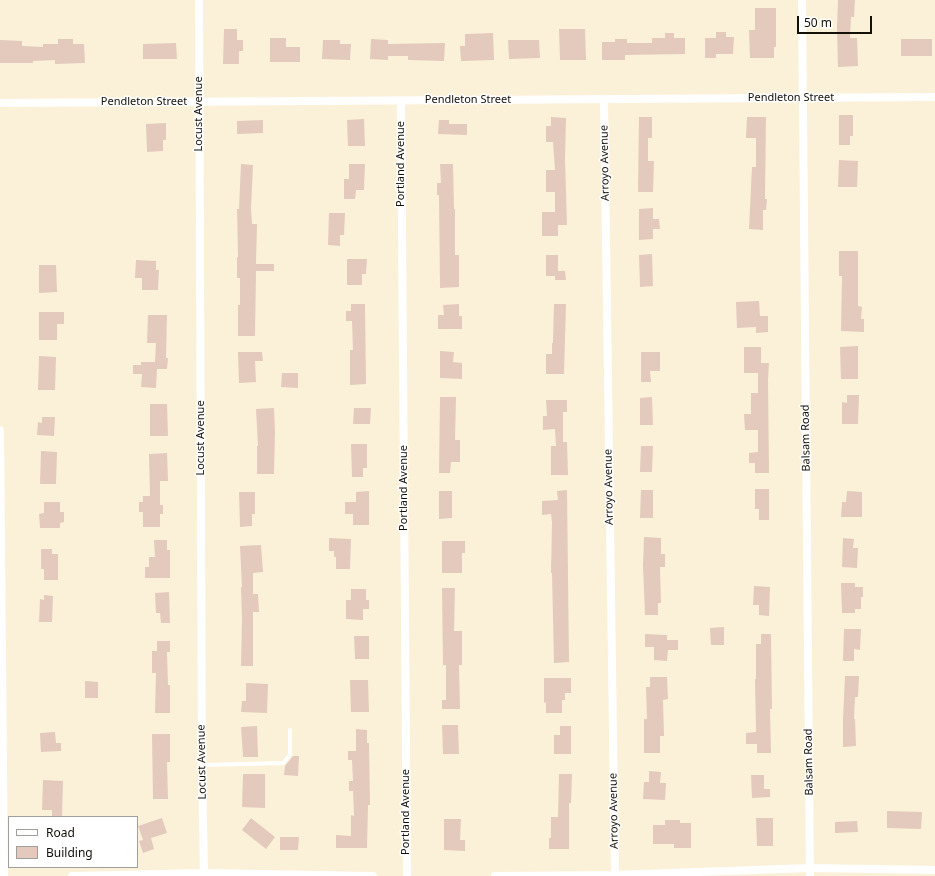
<!DOCTYPE html>
<html>
<head>
<meta charset="utf-8">
<style>
	body { margin:0 }
	#map { position:relative; width:935px; height:876px; overflow:hidden; background:#fbf1d8; font-family:"Noto Sans",sans-serif }
	canvas { display:block }
	.legend { position:absolute; left:8px; top:816px; width:130px; height:52px; box-sizing:border-box; background:#fff; border:1px solid #a19f9c; margin:0; padding:5px 7px; list-style:none; font-size:12px; color:#131008 }
	.legend li { display:flex; align-items:center; gap:8px; height:20px }
	.legend b { width:20px; border:1px solid #a19f9c }
	.scale { position:absolute; left:797px; top:16px; width:75px; height:18px; box-sizing:border-box; border:2px solid #131008; border-top:0; padding-left:5px; font-size:12px; line-height:14px; white-space:nowrap; color:#131008; -webkit-text-stroke:3px #fff; paint-order:stroke }
</style>
</head>
<body>
<div id="map">
<canvas width="935" height="876"></canvas>
<ul class="legend">
<li><b style="height:5px;background:#fff"></b>Road</li>
<li><b style="height:11px;background:#e3cabc"></b>Building</li>
</ul>
<div class="scale">50 m</div>
</div>
<script>
const context = document.querySelector('canvas').getContext('2d');
context.lineJoin = 'round';
function paint(path, color) {
  context.fillStyle = color;
  context.fill(path, 'evenodd');
}
function shape(rows) {
  const path = new Path2D();
  for (const r of rows) {
    path.moveTo(r[0], r[1]);
    for (let i = 2; i < r.length; i += 2) path.lineTo(r[i], r[i + 1]);
  }
  return path;
}
function trace(path, color, width, dash) {
  context.strokeStyle = color;
  context.lineWidth = width;
  context.lineCap = dash ? 'butt' : 'round';
  context.setLineDash(dash || []);
  context.stroke(path);
}
function write(font, color, halo, rows, align = 'center') {
  context.font = font + ' "Noto Sans",sans-serif';
  context.lineWidth = 3;
  context.setLineDash([]);
  context.textBaseline = 'middle';
  context.strokeStyle = halo;
  context.fillStyle = color;
  for (const [text, x, y, turn = 0] of rows) {
    context.save();
    context.translate(x, y);
    context.rotate((+turn || 0) * Math.PI / 180);
    context.textAlign = isNaN(turn) ? turn : align;
    if (halo) context.strokeText(text, 0, 0);
    context.fillText(text, 0, 0);
    context.restore();
  }
}
const building = shape([
	[838,0,855,0,854,17,851,17,850,38,857,38,858,66,838,67,837,27],
	[755,8,776,8,776,47,774,47,774,58,750,58,749,30,755,30],
	[224,29,237,29,237,40,243,40,243,51,239,51,239,64,223,64],
	[559,29,585,29,586,60,560,60],
	[716,32,726,32,726,37,734,37,733,54,716,54,716,58,705,58,705,38,716,38],
	[493,33,494,60,461,61,460,46,465,46,465,34],
	[665,33,674,33,674,38,685,38,685,54,625,55,625,60,602,60,602,42,615,42,615,39,627,39,627,43,652,43,652,38,665,38],
	[270,38,286,38,286,47,300,47,300,62,270,62],
	[58,39,73,39,73,44,84,44,85,63,55,64,55,60,33,61,33,63,0,63,0,40,22,41,22,46,43,47,43,44,58,44],
	[371,39,388,40,388,44,445,43,444,61,408,60,408,56,388,56,388,60,370,59],
	[901,39,932,39,932,56,901,56],
	[323,40,340,40,340,44,351,44,350,60,322,59],
	[508,40,539,40,540,58,509,59],
	[176,43,177,59,143,59,143,44],
	[839,115,853,115,853,136,850,136,850,145,839,145],
	[551,117,566,118,565,159,567,225,558,225,558,236,542,236,542,212,555,212,555,192,546,192,546,170,555,170,553,142,546,142,546,126,551,126],
	[639,117,652,117,652,138,648,138,648,161,654,161,653,192,638,192],
	[747,117,766,117,765,199,767,199,766,210,763,210,763,230,749,229,752,167,756,167,756,138,746,138],
	[364,119,365,146,348,146,347,120],
	[263,120,263,133,237,134,237,121],
	[439,120,449,120,449,124,467,124,467,135,438,134],
	[166,123,166,140,163,140,163,151,147,152,146,124],
	[839,160,858,161,857,187,838,187],
	[241,164,253,165,251,208,252,224,257,224,256,264,274,264,274,271,256,271,255,336,238,336,238,305,240,305,240,278,237,278,237,257,238,257,237,209,239,209],
	[349,164,365,164,364,190,356,190,355,199,344,199,344,179,349,179],
	[440,164,453,164,454,209,455,209,455,255,459,255,459,287,440,288,439,195,437,195,437,183,441,183],
	[653,208,653,219,659,219,660,229,653,229,653,239,639,240,639,209],
	[329,213,345,213,344,235,340,235,340,246,328,245],
	[839,251,858,251,858,306,862,307,861,319,864,319,864,332,841,331,842,276,839,276],
	[652,254,653,286,640,287,639,255],
	[546,255,558,255,558,271,565,271,566,280,555,280,555,276,546,276],
	[347,259,367,259,366,274,362,274,362,285,347,285],
	[136,260,156,261,156,270,159,270,158,290,142,290,142,278,135,278],
	[39,265,56,265,57,292,39,293],
	[759,301,760,316,768,316,768,332,756,333,756,327,737,328,736,302],
	[351,304,365,304,366,384,350,385,350,350,353,350,352,321,346,321,346,311,351,311],
	[459,304,459,316,462,316,462,329,438,329,438,315,444,315,443,305],
	[554,304,566,304,564,374,546,374,546,354,552,354,552,343,553,343],
	[39,312,64,312,64,324,57,324,57,340,39,340],
	[148,315,167,315,166,358,168,358,167,369,157,369,156,388,141,387,142,374,133,374,133,365,141,365,141,362,155,362,156,343,147,343],
	[858,346,858,379,841,379,840,347],
	[744,347,761,347,761,363,769,363,768,379,769,473,755,473,755,463,749,463,749,453,758,452,758,430,745,430,744,414,751,414,751,393,758,393,758,373,744,373],
	[440,351,454,352,453,362,462,363,462,379,440,378],
	[238,352,262,352,263,361,255,361,256,382,239,383],
	[641,352,660,352,660,371,650,371,651,382,641,382],
	[39,356,56,357,55,390,38,390],
	[282,373,298,373,298,388,281,387],
	[847,395,859,395,858,424,842,424,842,402,847,403],
	[440,397,456,397,455,440,460,440,460,462,451,462,450,473,439,473],
	[652,397,653,425,640,425,640,398],
	[546,400,567,400,567,412,563,412,563,442,567,442,568,475,551,475,551,446,556,446,555,429,543,430,543,416,547,416],
	[150,404,167,404,168,436,150,436],
	[274,408,275,432,274,474,257,474,257,446,258,446,256,409],
	[354,408,371,408,370,424,353,424],
	[42,417,55,417,54,436,37,435,38,422,42,423],
	[351,444,367,444,367,468,363,468,363,477,352,477],
	[641,446,653,446,652,472,640,472],
	[41,451,57,452,56,484,40,484],
	[167,453,168,481,160,481,160,505,163,505,163,514,160,514,160,527,143,527,143,512,139,512,139,502,143,502,143,496,150,496,149,454],
	[755,489,769,489,769,520,759,520,759,509,755,509],
	[567,490,569,662,554,663,552,573,551,573,552,522,551,514,542,515,542,501,558,500,557,491],
	[641,490,653,490,653,518,640,518],
	[369,491,369,525,353,525,353,514,345,514,345,502,356,502,356,492],
	[439,491,452,491,452,518,439,519],
	[847,491,862,492,862,517,841,517,842,502,846,502],
	[239,492,255,492,255,514,252,514,252,526,240,527],
	[44,502,60,502,60,512,64,512,64,522,60,523,60,528,40,528,39,514,44,513],
	[644,537,661,538,661,554,665,554,665,567,660,567,661,603,658,603,658,615,645,615,643,566],
	[329,538,351,539,350,569,336,569,336,557,334,557,334,551,329,551],
	[843,538,854,539,853,548,858,548,857,568,842,567],
	[154,540,167,540,167,550,170,550,170,578,145,578,145,567,149,567,149,557,155,557],
	[442,541,465,541,465,553,462,553,462,573,442,573],
	[261,545,263,572,253,573,253,594,258,594,259,612,253,612,253,666,241,666,242,619,241,587,242,587,240,546],
	[41,549,52,549,52,554,58,554,58,580,44,580,44,569,41,569],
	[841,583,855,583,855,587,863,587,863,597,861,597,861,609,855,609,855,613,842,613],
	[754,586,770,587,769,616,759,615,759,605,753,605],
	[442,588,455,588,454,631,462,631,462,665,459,665,460,709,442,709,442,700,446,700,446,665,443,665],
	[351,589,366,589,366,600,369,600,369,609,363,609,363,620,346,619,346,600,351,600],
	[169,592,170,623,161,623,160,613,156,613,155,593],
	[44,595,53,596,52,622,39,622,40,599,44,600],
	[724,627,724,645,711,645,710,628],
	[844,629,861,629,860,650,854,649,854,661,843,661],
	[645,634,667,635,667,640,678,640,678,650,668,650,667,661,654,660,654,647,645,647],
	[761,634,771,634,772,709,770,709,771,753,757,753,757,744,746,744,746,733,756,732,755,679,756,679,756,644,761,644],
	[354,636,369,636,369,659,355,659],
	[157,641,170,641,170,652,167,652,168,685,170,685,170,713,155,713,156,673,152,673,152,651,157,651],
	[845,676,859,676,858,697,855,697,854,719,855,719,856,746,843,747,843,719],
	[650,677,667,677,668,699,663,700,664,736,660,736,660,753,644,753,644,719,647,719,646,687,650,687],
	[544,678,571,678,571,693,565,693,565,700,562,700,562,713,546,713,546,702,544,703],
	[350,680,368,680,369,712,351,712],
	[85,681,98,682,98,698,85,698],
	[246,683,268,684,267,713,241,712,242,701,246,701],
	[442,725,458,725,459,754,443,754],
	[257,726,258,757,243,757,241,727],
	[560,726,571,726,571,754,554,754,554,735,560,735],
	[356,729,367,730,367,743,369,743,370,805,368,805,367,848,336,848,336,835,351,836,351,815,354,816,353,791,349,791,349,781,353,781,352,760,348,760,348,751,356,751],
	[55,732,56,743,61,743,61,751,41,752,40,733],
	[152,734,170,734,170,762,167,762,168,799,153,799],
	[293,756,299,756,298,776,284,775,285,766],
	[649,771,661,772,660,783,666,783,665,800,643,799,644,782,649,782],
	[243,774,265,774,265,808,242,807],
	[559,774,572,774,571,803,569,803,569,849,549,849,549,838,551,838,551,817,558,817],
	[751,775,764,775,764,789,770,789,770,797,752,798],
	[43,780,63,781,62,817,52,817,52,810,42,810],
	[887,811,922,812,921,829,887,828],
	[162,818,167,833,151,838,154,849,143,853,139,841,143,840,138,826],
	[251,818,275,837,266,849,242,830],
	[756,818,773,818,773,846,757,846],
	[444,819,461,819,460,840,465,840,465,851,444,850],
	[665,820,680,820,680,823,691,823,691,848,674,848,674,844,653,844,653,825,665,825],
	[857,821,858,832,835,833,835,822],
	[280,837,299,837,298,850,280,850]
]);
const lane = shape([
	[202,765,283,763,290,755,290,730]
]);
const street = shape([
	[199,0,202,765,204,876],
	[802,0,810,876],
	[604,99,615,875],
	[401,101,407,876],
	[0,103,935,97],
	[0,430,4,876],
	[72,876,204,873,373,876],
	[495,876,615,875,810,868,935,870]
]);
const streetNames = [
	["Pendleton Street",791,98],
	["Pendleton Street",468,100],
	["Pendleton Street",144,102],
	["Locust Avenue",199,114,-90],
	["Arroyo Avenue",605,163,-91],
	["Portland Avenue",401,164,-90],
	["Locust Avenue",201,438,-90],
	["Balsam Road",806,438,-91],
	["Arroyo Avenue",609,487,-91],
	["Portland Avenue",404,488,-90],
	["Locust Avenue",202,762,-91],
	["Balsam Road",809,762,-91],
	["Arroyo Avenue",614,811,-91],
	["Portland Avenue",406,812,-90]
];
paint(building, '#e3cabc');
trace(lane, '#fff', 4);
trace(street, '#fff', 8);
write('11px', '#131008', '#fff', streetNames);
</script>
</body>
</html>
